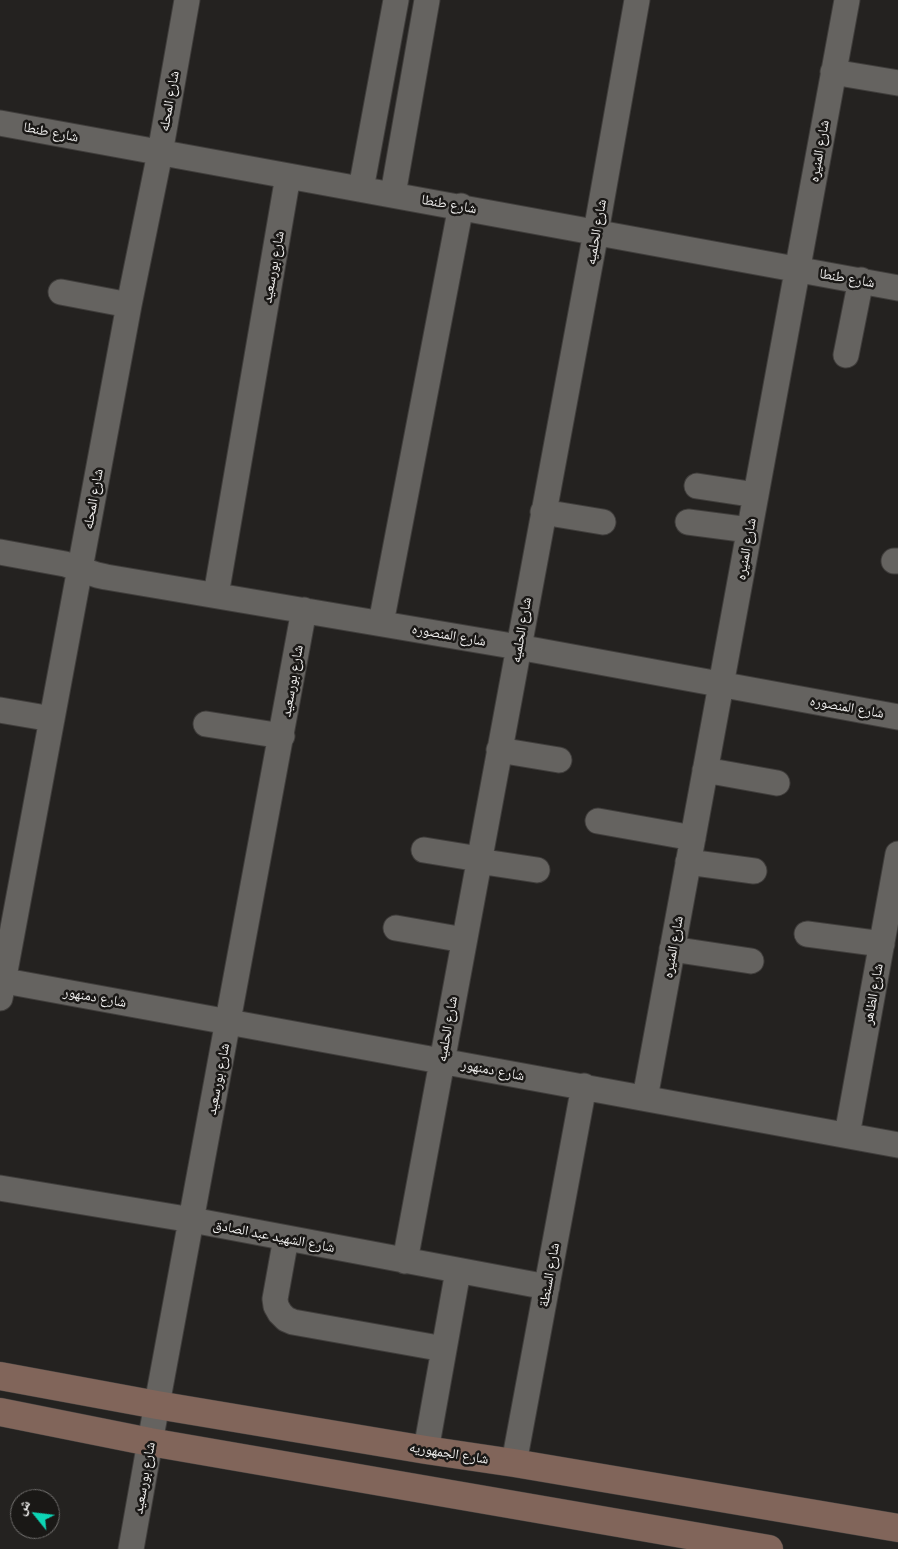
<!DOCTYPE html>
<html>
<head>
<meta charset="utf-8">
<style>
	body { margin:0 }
	#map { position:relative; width:898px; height:1549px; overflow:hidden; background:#242220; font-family:Lato,"Noto Naskh Arabic",sans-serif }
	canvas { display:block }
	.north { position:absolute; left:10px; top:1489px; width:50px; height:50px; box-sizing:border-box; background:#1a1816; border:1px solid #716f6e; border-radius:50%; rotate:299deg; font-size:14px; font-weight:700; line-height:20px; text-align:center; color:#f3f2f1 }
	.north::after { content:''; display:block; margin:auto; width:18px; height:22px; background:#0dd5b5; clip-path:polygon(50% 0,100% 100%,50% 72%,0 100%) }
</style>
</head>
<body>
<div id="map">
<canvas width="898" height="1549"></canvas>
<div class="north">ش</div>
</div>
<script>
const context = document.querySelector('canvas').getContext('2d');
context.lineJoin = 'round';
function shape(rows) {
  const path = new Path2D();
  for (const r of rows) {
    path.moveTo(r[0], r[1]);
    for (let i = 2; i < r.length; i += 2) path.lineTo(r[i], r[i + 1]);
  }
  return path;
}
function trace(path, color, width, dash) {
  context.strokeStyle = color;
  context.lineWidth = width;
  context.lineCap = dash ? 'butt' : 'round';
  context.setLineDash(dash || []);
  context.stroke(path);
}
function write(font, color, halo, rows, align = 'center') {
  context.font = font + ' Lato,"Noto Naskh Arabic",sans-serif';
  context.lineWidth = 5;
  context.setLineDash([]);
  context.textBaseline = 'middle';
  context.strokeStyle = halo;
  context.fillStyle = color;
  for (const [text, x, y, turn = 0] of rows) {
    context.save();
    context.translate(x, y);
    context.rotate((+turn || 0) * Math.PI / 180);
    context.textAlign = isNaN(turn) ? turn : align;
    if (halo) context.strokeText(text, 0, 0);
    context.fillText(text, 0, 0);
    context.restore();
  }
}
const minor = shape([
	[833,72,898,83],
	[0,123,898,288],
	[361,189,396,0],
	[393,194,427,0],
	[61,292,129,305],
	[846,355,861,280],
	[697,486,756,495],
	[543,512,603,522],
	[688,522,749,530],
	[0,552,65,564,97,575,106,577,518,647,898,717],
	[894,561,898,561],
	[216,595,288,176],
	[381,623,461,206],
	[0,710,52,719],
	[206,724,282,736],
	[499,750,559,760],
	[705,770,777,783],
	[598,821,693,838],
	[424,850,479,859],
	[478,861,537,870],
	[688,862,754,871],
	[396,928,464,940],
	[807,934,882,944],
	[672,949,751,961],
	[0,980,898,1145],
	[0,998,129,305,160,153,187,0],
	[645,1098,847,0],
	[847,1135,898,854],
	[0,1188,192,1220,547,1287],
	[286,1238,275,1299,276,1306,280,1313,286,1319,293,1322,444,1349],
	[405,1261,596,232,637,0],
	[426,1450,458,1271],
	[514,1463,584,1086],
	[131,1549,150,1442,304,610]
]);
const secondary = shape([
	[0,1376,157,1405,426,1450,514,1463,898,1528],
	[0,1412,150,1442,769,1549]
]);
const streetNames = [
	["شارع المحله",169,101,-80],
	["شارع طنطا",51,132,11],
	["شارع المنيره",819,151,-80],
	["شارع طنطا",449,204,10],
	["شارع الحلميه",596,232,-80],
	["شارع بورسعيد",273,267,-80],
	["شارع طنطا",847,278,10],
	["شارع المحله",93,499,-80],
	["شارع المنيره",746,549,-80],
	["شارع الحلميه",521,630,-80],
	["شارع المنصوره",449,635,10],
	["شارع بورسعيد",292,681,-80],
	["شارع المنصوره",847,707,10],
	["شارع المنيره",673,947,-80],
	["شارع الظاهر",873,994,-80],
	["شارع دمنهور",95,997,10],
	["شارع الحلميه",447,1029,-80],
	["شارع دمنهور",493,1070,11],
	["شارع بورسعيد",218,1079,-79],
	["شارع الشهيد عبد الصادق",274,1236,11],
	["شارع السنطة",549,1275,-80],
	["شارع الجمهوريه",449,1453,9],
	["شارع بورسعيد",144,1478,-80]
];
trace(minor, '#403e3c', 27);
trace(secondary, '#403e3c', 29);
trace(minor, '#656360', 25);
trace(secondary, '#81655a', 28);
write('14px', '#f3f2f1', '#1a1816', streetNames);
</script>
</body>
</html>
